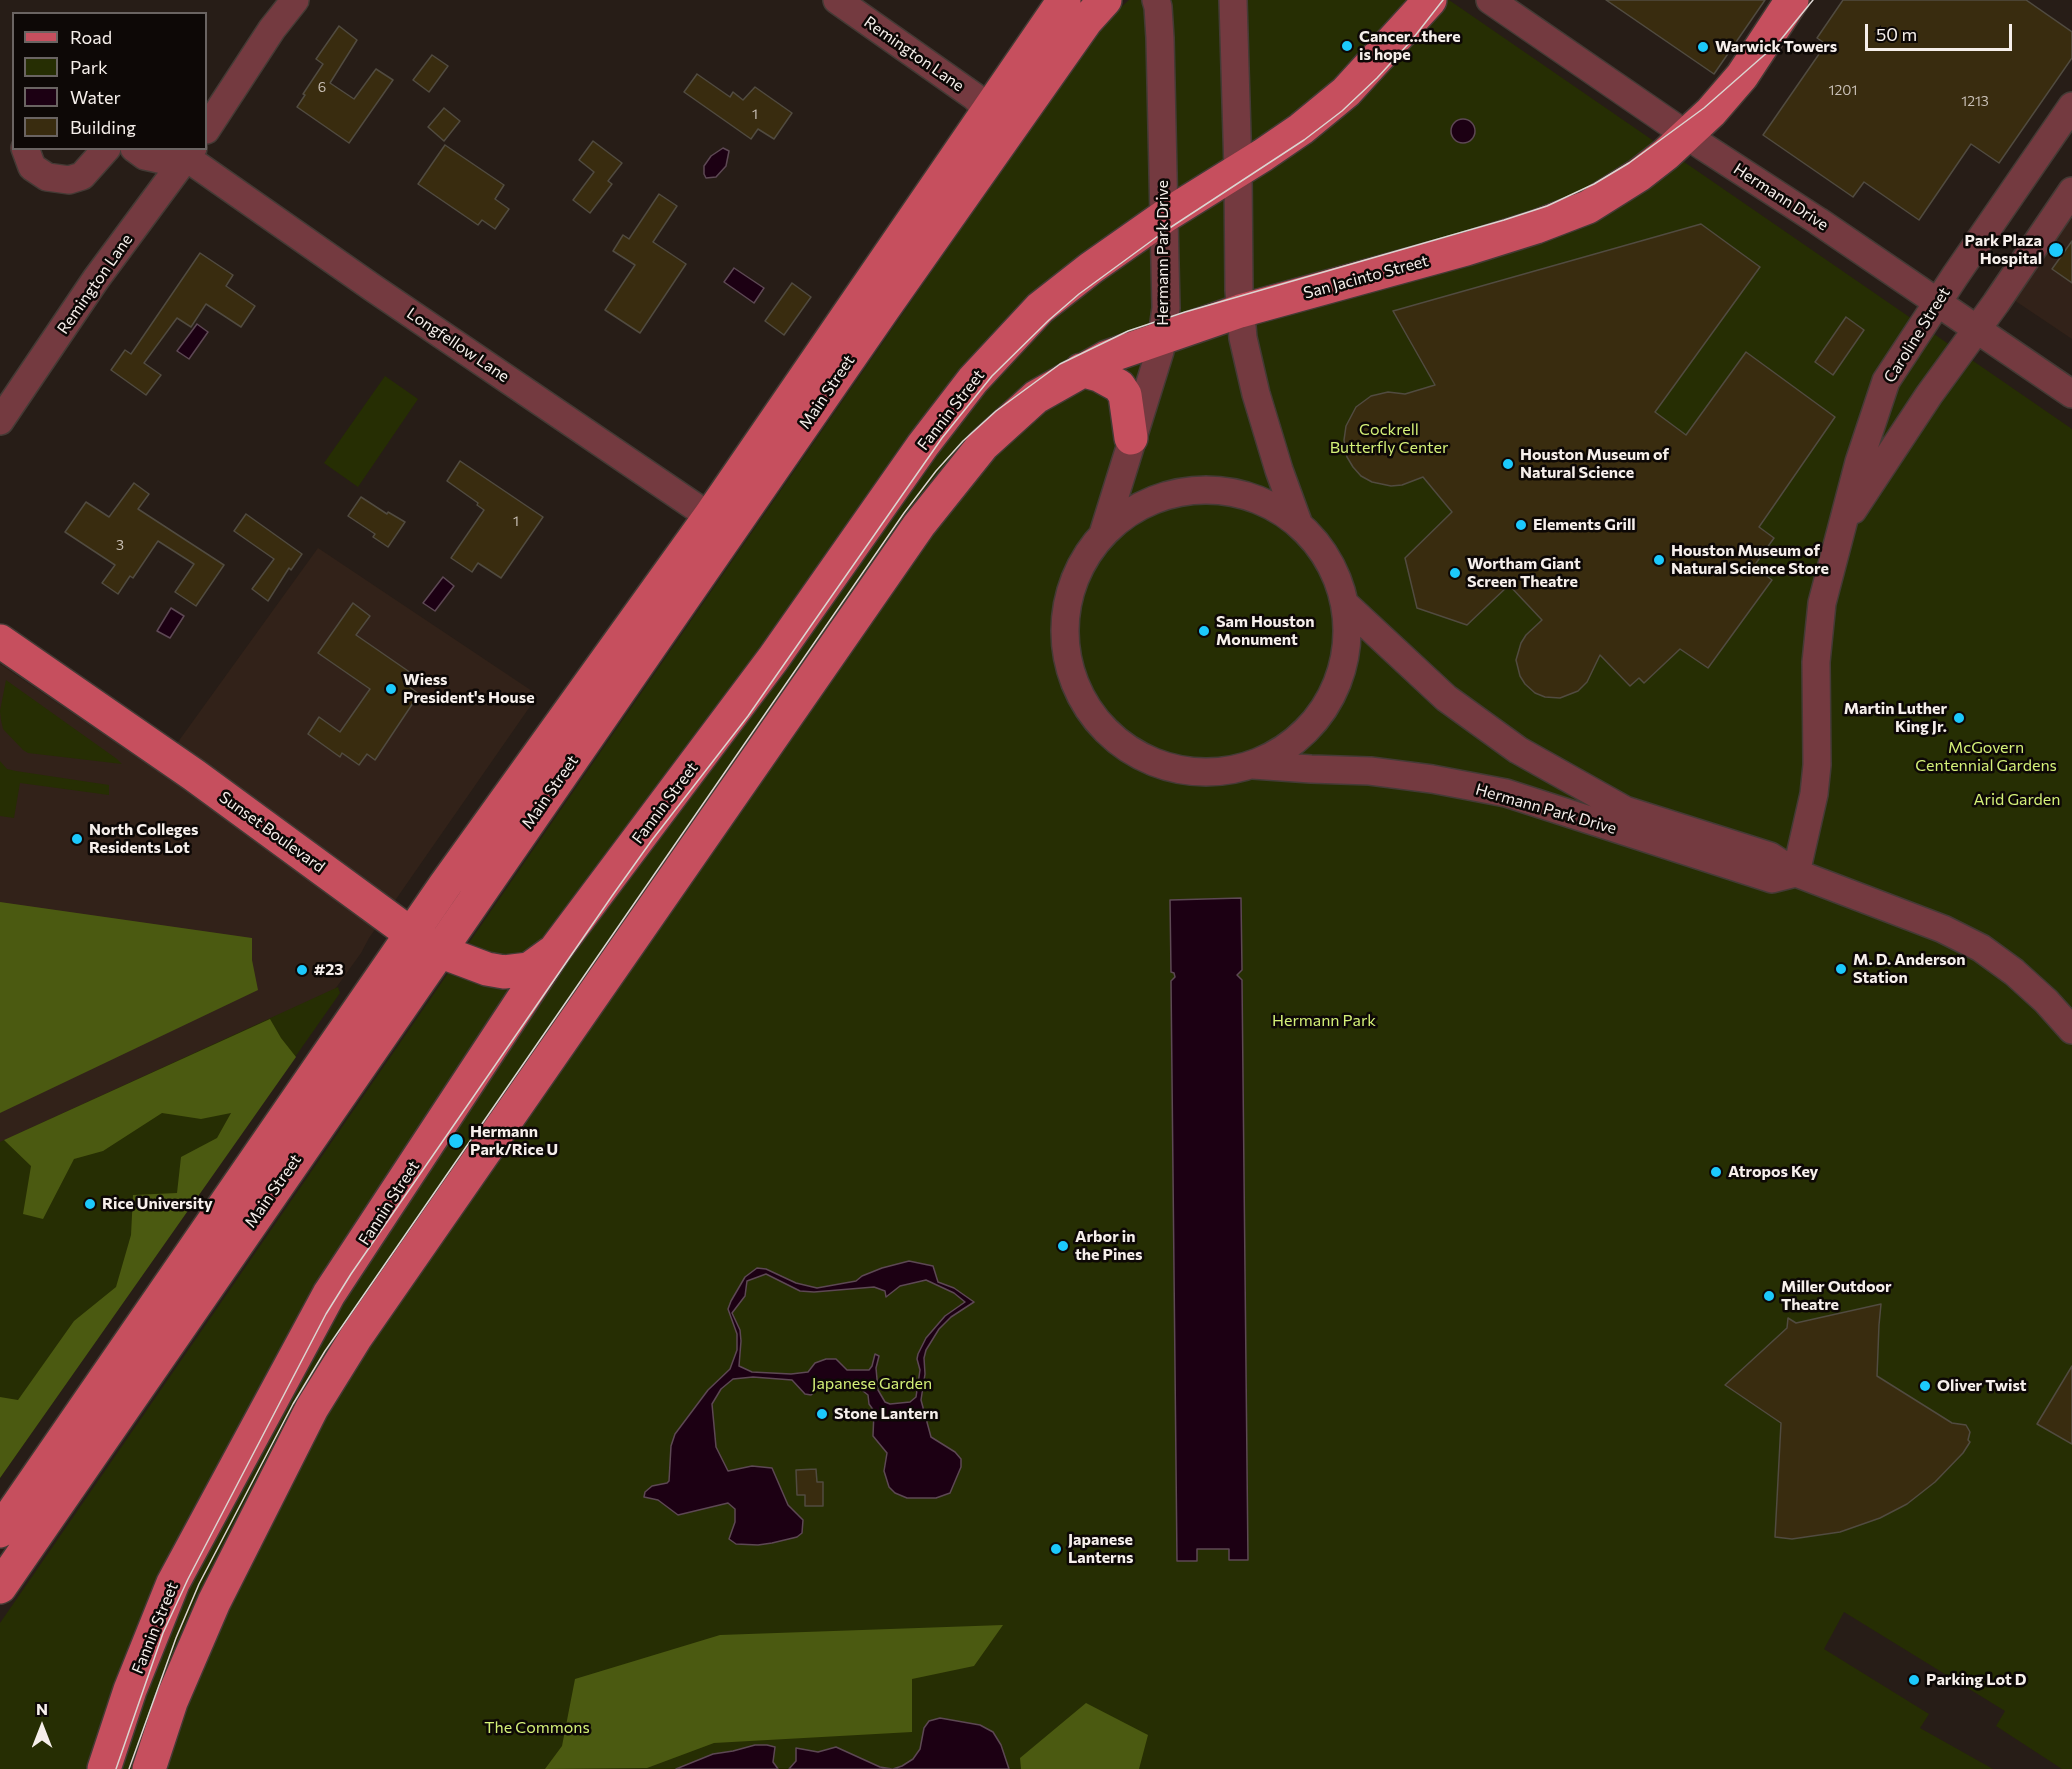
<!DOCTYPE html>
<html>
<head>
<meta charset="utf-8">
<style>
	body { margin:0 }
	#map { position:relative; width:2072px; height:1769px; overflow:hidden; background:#271d17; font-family:Commissioner,sans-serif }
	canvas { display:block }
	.legend { position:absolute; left:12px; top:12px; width:195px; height:138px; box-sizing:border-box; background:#0d0806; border:2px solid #6a6462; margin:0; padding:8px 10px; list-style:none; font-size:18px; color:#f6efeb }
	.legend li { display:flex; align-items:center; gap:12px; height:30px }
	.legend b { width:30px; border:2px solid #6a6462 }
	.north { position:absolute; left:12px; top:1697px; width:60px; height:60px; -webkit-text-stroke:4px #0d0806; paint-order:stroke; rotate:0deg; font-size:16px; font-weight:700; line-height:24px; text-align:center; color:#f6efeb }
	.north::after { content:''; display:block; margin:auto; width:21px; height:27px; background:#f6efeb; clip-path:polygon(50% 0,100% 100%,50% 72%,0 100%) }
	.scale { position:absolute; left:1865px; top:24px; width:147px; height:27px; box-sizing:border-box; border:3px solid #f6efeb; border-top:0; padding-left:8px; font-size:18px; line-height:21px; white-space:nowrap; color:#f6efeb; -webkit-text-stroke:4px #0d0806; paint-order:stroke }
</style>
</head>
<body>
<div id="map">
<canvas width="2072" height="1769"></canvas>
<ul class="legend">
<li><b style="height:8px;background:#c64f5e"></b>Road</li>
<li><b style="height:16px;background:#262e03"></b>Park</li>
<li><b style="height:16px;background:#1c0013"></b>Water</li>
<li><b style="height:16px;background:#392c0f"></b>Building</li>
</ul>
<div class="north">N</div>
<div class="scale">50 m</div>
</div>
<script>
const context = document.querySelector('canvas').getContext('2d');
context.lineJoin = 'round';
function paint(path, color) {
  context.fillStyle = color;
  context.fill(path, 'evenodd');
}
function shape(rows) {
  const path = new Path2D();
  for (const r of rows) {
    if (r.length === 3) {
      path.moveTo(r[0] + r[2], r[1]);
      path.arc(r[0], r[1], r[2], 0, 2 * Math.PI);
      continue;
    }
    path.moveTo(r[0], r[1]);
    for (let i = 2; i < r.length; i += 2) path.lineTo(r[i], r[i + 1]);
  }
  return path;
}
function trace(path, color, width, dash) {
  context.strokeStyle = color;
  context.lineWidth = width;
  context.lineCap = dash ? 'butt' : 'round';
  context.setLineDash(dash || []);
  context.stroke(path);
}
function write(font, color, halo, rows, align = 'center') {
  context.font = font + ' Commissioner,sans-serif';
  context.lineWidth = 5;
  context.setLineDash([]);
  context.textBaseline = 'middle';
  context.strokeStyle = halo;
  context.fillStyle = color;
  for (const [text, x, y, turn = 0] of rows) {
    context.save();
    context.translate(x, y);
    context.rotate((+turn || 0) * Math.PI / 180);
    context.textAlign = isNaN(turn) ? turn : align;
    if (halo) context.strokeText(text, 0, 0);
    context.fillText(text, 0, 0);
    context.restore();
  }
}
const built = shape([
	[2072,205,2072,339,2008,296],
	[318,548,538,695,369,938,361,953,0,1456,0,664,157,771]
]);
const green = shape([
	[1129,0,1449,0,2072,429,2072,1769,2062,1769,1996,1726,2005,1711,1844,1612,1824,1649,1929,1714,1920,1728,1993,1769,0,1769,0,1623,1103,23],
	[385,376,418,399,358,487,324,463],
	[6,680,117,759,122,764,28,753,23,750,3,729,1,720,0,711],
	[0,761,7,769,16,771,109,785,109,795,20,783,14,818,0,816],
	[338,987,340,993,0,1478,0,1142]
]);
const forest = shape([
	[0,902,252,938,252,960,258,990,0,1113],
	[270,1019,281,1038,296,1057,0,1478,0,1397,18,1400,74,1321,116,1287,131,1235,133,1195,177,1193,181,1157,217,1138,231,1113,201,1119,162,1113,103,1151,74,1159,43,1219,23,1214,31,1166,4,1140],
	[1003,1625,974,1666,912,1679,912,1732,714,1743,647,1768,545,1769,562,1746,575,1679,720,1635],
	[1086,1703,1148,1735,1139,1769,1021,1769,1020,1758]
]);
const water = shape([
	[1463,131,12],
	[723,148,729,151,726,166,716,177,706,178,704,174,704,166,711,156,723,148],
	[734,268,764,288,754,303,724,282,734,268],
	[197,324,208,332,189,359,177,351,197,324],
	[443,577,454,586,435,611,423,603,443,577],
	[171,608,184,616,170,638,157,631,171,608],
	[1241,898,1242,970,1237,975,1242,980,1248,1560,1229,1560,1229,1549,1197,1549,1197,1561,1177,1561,1171,981,1175,977,1174,973,1171,972,1170,900,1241,898],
	[909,1261,933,1266,938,1282,954,1288,974,1302,951,1317,939,1329,926,1350,924,1358,925,1374,921,1400,931,1437,955,1452,961,1459,961,1467,950,1493,936,1498,907,1498,895,1493,889,1487,884,1471,887,1453,873,1436,874,1411,869,1404,868,1395,853,1383,839,1381,825,1383,811,1395,805,1394,792,1380,753,1377,733,1379,721,1389,712,1404,716,1447,728,1471,752,1466,772,1468,788,1505,803,1520,802,1533,797,1537,772,1543,758,1545,736,1544,729,1539,735,1522,735,1509,728,1503,678,1515,658,1500,644,1497,645,1492,652,1486,667,1483,669,1481,671,1446,675,1434,708,1390,730,1369,737,1350,737,1334,728,1309,731,1301,745,1277,757,1268,766,1269,796,1283,817,1288,856,1281,862,1276,882,1268,909,1261],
	[766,1274,800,1291,814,1292,874,1287,885,1291,886,1297,900,1286,926,1280,954,1293,965,1302,945,1316,926,1338,918,1354,917,1359,920,1370,916,1397,910,1402,890,1404,885,1402,878,1390,876,1368,879,1356,875,1354,872,1366,869,1370,847,1370,836,1359,826,1359,815,1363,808,1372,791,1374,752,1372,739,1366,741,1341,740,1330,732,1313,745,1296,747,1281,766,1274],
	[940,1718,980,1725,993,1732,1001,1745,1009,1769,893,1769,902,1766,913,1759,920,1749,924,1728,929,1721,940,1718],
	[755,1745,767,1745,775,1747,773,1762,778,1769,676,1769,713,1754,733,1751,755,1745],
	[836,1747,880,1767,892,1769,789,1769,796,1761,796,1748,818,1752,836,1747]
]);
const building = shape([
	[1606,0,1765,0,1714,74,1606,0],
	[1843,0,2026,0,2072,32,2072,58,1999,163,1971,144,1919,220,1864,182,1853,197,1763,135,1826,44,1817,38,1843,0],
	[339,26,357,40,330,83,354,99,376,69,393,80,349,143,297,107,305,95,303,94,323,64,316,59,339,26],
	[432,55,448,66,429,92,413,80,432,55],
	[697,74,730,97,733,92,743,100,755,87,792,113,774,139,758,129,751,139,684,92,697,74],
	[444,108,460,121,444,141,428,127,444,108],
	[593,141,622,163,608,181,612,184,590,213,573,200,594,172,579,160,593,141],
	[445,145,504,185,495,199,509,209,495,229,482,220,478,225,418,184,445,145],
	[659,194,677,206,653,242,686,264,640,333,605,310,635,265,613,251,623,235,629,239,659,194],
	[1701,224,1760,267,1655,412,1686,435,1746,352,1835,417,1759,527,1774,538,1754,566,1772,580,1708,668,1680,649,1644,683,1639,678,1630,686,1600,655,1587,682,1578,691,1560,698,1545,697,1535,693,1525,684,1520,676,1516,660,1521,643,1526,635,1542,620,1509,585,1467,625,1417,608,1405,558,1452,512,1423,477,1402,485,1391,486,1372,482,1361,476,1353,467,1347,457,1344,440,1346,426,1356,407,1371,396,1388,392,1405,394,1435,385,1393,311,1701,224],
	[2072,241,2072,283,2052,269,2072,241],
	[200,253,233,275,226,286,255,306,241,327,206,304,191,327,177,318,144,363,161,375,146,395,111,370,125,350,131,354,200,253],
	[792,283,811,297,784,335,765,321,792,283],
	[1846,317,1864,330,1833,375,1815,362,1846,317],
	[460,461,543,517,501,578,478,563,472,572,451,558,484,510,477,505,478,503,447,481,460,461],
	[134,483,149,494,138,509,224,565,196,606,175,592,194,564,158,541,133,578,130,576,118,594,102,583,115,565,65,532,86,502,109,517,134,483],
	[361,497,387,514,388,512,405,522,388,547,373,537,375,534,348,516,361,497],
	[246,514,302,554,291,570,289,568,268,601,252,589,274,559,234,531,246,514],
	[353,603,370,616,356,635,411,673,404,683,419,694,375,760,367,754,359,765,342,753,340,757,308,734,319,717,340,732,370,689,318,653,353,603],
	[1881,1304,1879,1325,1877,1376,1952,1423,1966,1425,1970,1432,1968,1440,1970,1442,1963,1453,1935,1482,1907,1504,1880,1518,1840,1532,1792,1539,1775,1537,1781,1423,1725,1385,1787,1328,1788,1318,1796,1323,1881,1304],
	[2072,1366,2072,1444,2037,1424,2072,1366],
	[816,1469,817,1482,823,1482,823,1506,805,1506,805,1495,797,1495,796,1470,816,1469]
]);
const minor = shape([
	[837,0,975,97,988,111],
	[1233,0,1238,170,1239,290,1243,338,1256,394,1279,470,1299,525],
	[1490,0,1704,147,1818,221,2072,394],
	[206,130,272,29,295,0],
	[25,148,32,167,47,177,69,180,82,176,107,148],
	[134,148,145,156,168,161,187,158],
	[187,158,373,288,725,527],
	[0,421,96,279,193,148],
	[1206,631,141],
	[1853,510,1929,395,1996,303,2072,191],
	[1103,534,1160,351,1166,308,1160,38,1158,7,1156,0],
	[1346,605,1446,698,1518,750,1625,810,1770,856,1796,873,1943,929,1981,948,2014,972,2046,1001,2072,1030],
	[1253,765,1311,769,1370,771,1432,779,1506,793,1772,879,1796,873],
	[1796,873,1814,794,1817,765,1816,662,1822,603,1859,462,1886,381,1955,276,2072,106]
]);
const major = shape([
	[1081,370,1099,375,1119,386,1125,395,1131,438],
	[0,641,194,775,411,934,439,951,487,969,504,972,529,969,551,953],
	[0,1531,445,885,710,516,1064,0],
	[0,1587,884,308,1086,21,1105,0],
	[104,1769,130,1690,173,1583,329,1294,555,950,773,659,923,445,973,380,1040,308,1091,268,1165,216,1263,155,1301,129,1346,92,1430,0],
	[149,1769,171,1702,214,1602,312,1408,356,1337,919,525,983,445,1036,397,1107,357,1240,311,1466,249,1536,227,1588,207,1639,175,1666,154,1711,112,1742,76,1792,0]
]);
const tram = shape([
	[116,1769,163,1633,188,1579,326,1314,351,1274,612,896,652,840,748,716,942,438,992,376,1049,320,1079,294,1165,231,1304,140,1342,111,1377,78,1411,41,1443,0],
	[129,1769,176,1638,199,1584,293,1404,325,1351,904,513,936,471,963,441,996,411,1060,364,1128,331,1185,312,1504,220,1547,206,1594,184,1629,163,1704,108,1778,43,1813,0]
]);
const markers = [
	[1347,46,6,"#1cc9fc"],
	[1703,47,6,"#1cc9fc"],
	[2056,250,8,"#1cc9fc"],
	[1508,464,6,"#1cc9fc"],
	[1521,525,6,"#1cc9fc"],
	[1659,560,6,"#1cc9fc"],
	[1455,573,6,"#1cc9fc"],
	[1204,631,6,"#1cc9fc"],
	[391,689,6,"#1cc9fc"],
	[1959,718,6,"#1cc9fc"],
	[77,839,6,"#1cc9fc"],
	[1841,969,6,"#1cc9fc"],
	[302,970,6,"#1cc9fc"],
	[456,1141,8,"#1cc9fc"],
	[1716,1172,6,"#1cc9fc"],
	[90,1204,6,"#1cc9fc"],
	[1063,1246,6,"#1cc9fc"],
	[1769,1296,6,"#1cc9fc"],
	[1925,1386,6,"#1cc9fc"],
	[822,1414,6,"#1cc9fc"],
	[1056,1549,6,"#1cc9fc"],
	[1914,1680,6,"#1cc9fc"]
];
const numberNames = [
	["6",322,87],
	["1201",1843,90],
	["1213",1975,101],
	["1",755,114],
	["1",516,521],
	["3",120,545]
];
const poiNames = [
	["Cancer...there",1359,37],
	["is hope",1359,55],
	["Warwick Towers",1715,47],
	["Park Plaza",2042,241,"right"],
	["Hospital",2042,259,"right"],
	["Houston Museum of",1520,455],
	["Natural Science",1520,473],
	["Elements Grill",1533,525],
	["Houston Museum of",1671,551],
	["Natural Science Store",1671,569],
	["Wortham Giant",1467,564],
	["Screen Theatre",1467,582],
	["Sam Houston",1216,622],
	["Monument",1216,640],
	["Wiess",403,680],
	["President's House",403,698],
	["Martin Luther",1947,709,"right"],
	["King Jr.",1947,727,"right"],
	["North Colleges",89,830],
	["Residents Lot",89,848],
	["M. D. Anderson",1853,960],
	["Station",1853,978],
	["#23",314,970],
	["Hermann",470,1132],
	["Park/Rice U",470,1150],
	["Atropos Key",1728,1172],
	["Rice University",102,1204],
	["Arbor in",1075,1237],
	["the Pines",1075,1255],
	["Miller Outdoor",1781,1287],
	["Theatre",1781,1305],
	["Oliver Twist",1937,1386],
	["Stone Lantern",834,1414],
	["Japanese",1068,1540],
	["Lanterns",1068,1558],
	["Parking Lot D",1926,1680]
];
const streetNames = [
	["Remington Lane",914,54,35],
	["Hermann Drive",1781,197,33],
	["Hermann Park Drive",1163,253,-90],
	["San Jacinto Street",1366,277,-15],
	["Remington Lane",95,284,-55],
	["Caroline Street",1917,335,-58],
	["Longfellow Lane",458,345,34],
	["Main Street",827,392,-56],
	["Fannin Street",951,410,-52],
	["Main Street",550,792,-55],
	["Fannin Street",665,803,-53],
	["Hermann Park Drive",1546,809,16],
	["Sunset Boulevard",272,832,36],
	["Main Street",273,1191,-55],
	["Fannin Street",389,1203,-57],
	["Fannin Street",155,1628,-68]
];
const parkNames = [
	["Cockrell",1389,430],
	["Butterfly Center",1389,448],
	["McGovern",1986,748],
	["Centennial Gardens",1986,766],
	["Arid Garden",2017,800],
	["Hermann Park",1324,1021],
	["Japanese Garden",872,1384],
	["The Commons",537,1728]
];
paint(built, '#322219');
paint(green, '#262e03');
paint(forest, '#4b5a11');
paint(water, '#1c0013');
trace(water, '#5d4854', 1.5);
paint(building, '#392c0f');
trace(building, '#514b40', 1.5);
trace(minor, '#443a35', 30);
trace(major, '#443a35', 36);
trace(minor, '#743a40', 27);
trace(major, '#c64f5e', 33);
trace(tram, '#dcd5d1', 1.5);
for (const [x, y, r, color] of markers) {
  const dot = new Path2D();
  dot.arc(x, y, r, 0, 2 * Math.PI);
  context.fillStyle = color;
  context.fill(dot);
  trace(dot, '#0d0806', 2);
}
write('14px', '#c7beb4', null, numberNames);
write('bold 16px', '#f6efeb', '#0d0806', poiNames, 'left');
write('16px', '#f6efeb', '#0d0806', streetNames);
write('16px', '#d4f078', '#0d0806', parkNames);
</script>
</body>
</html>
